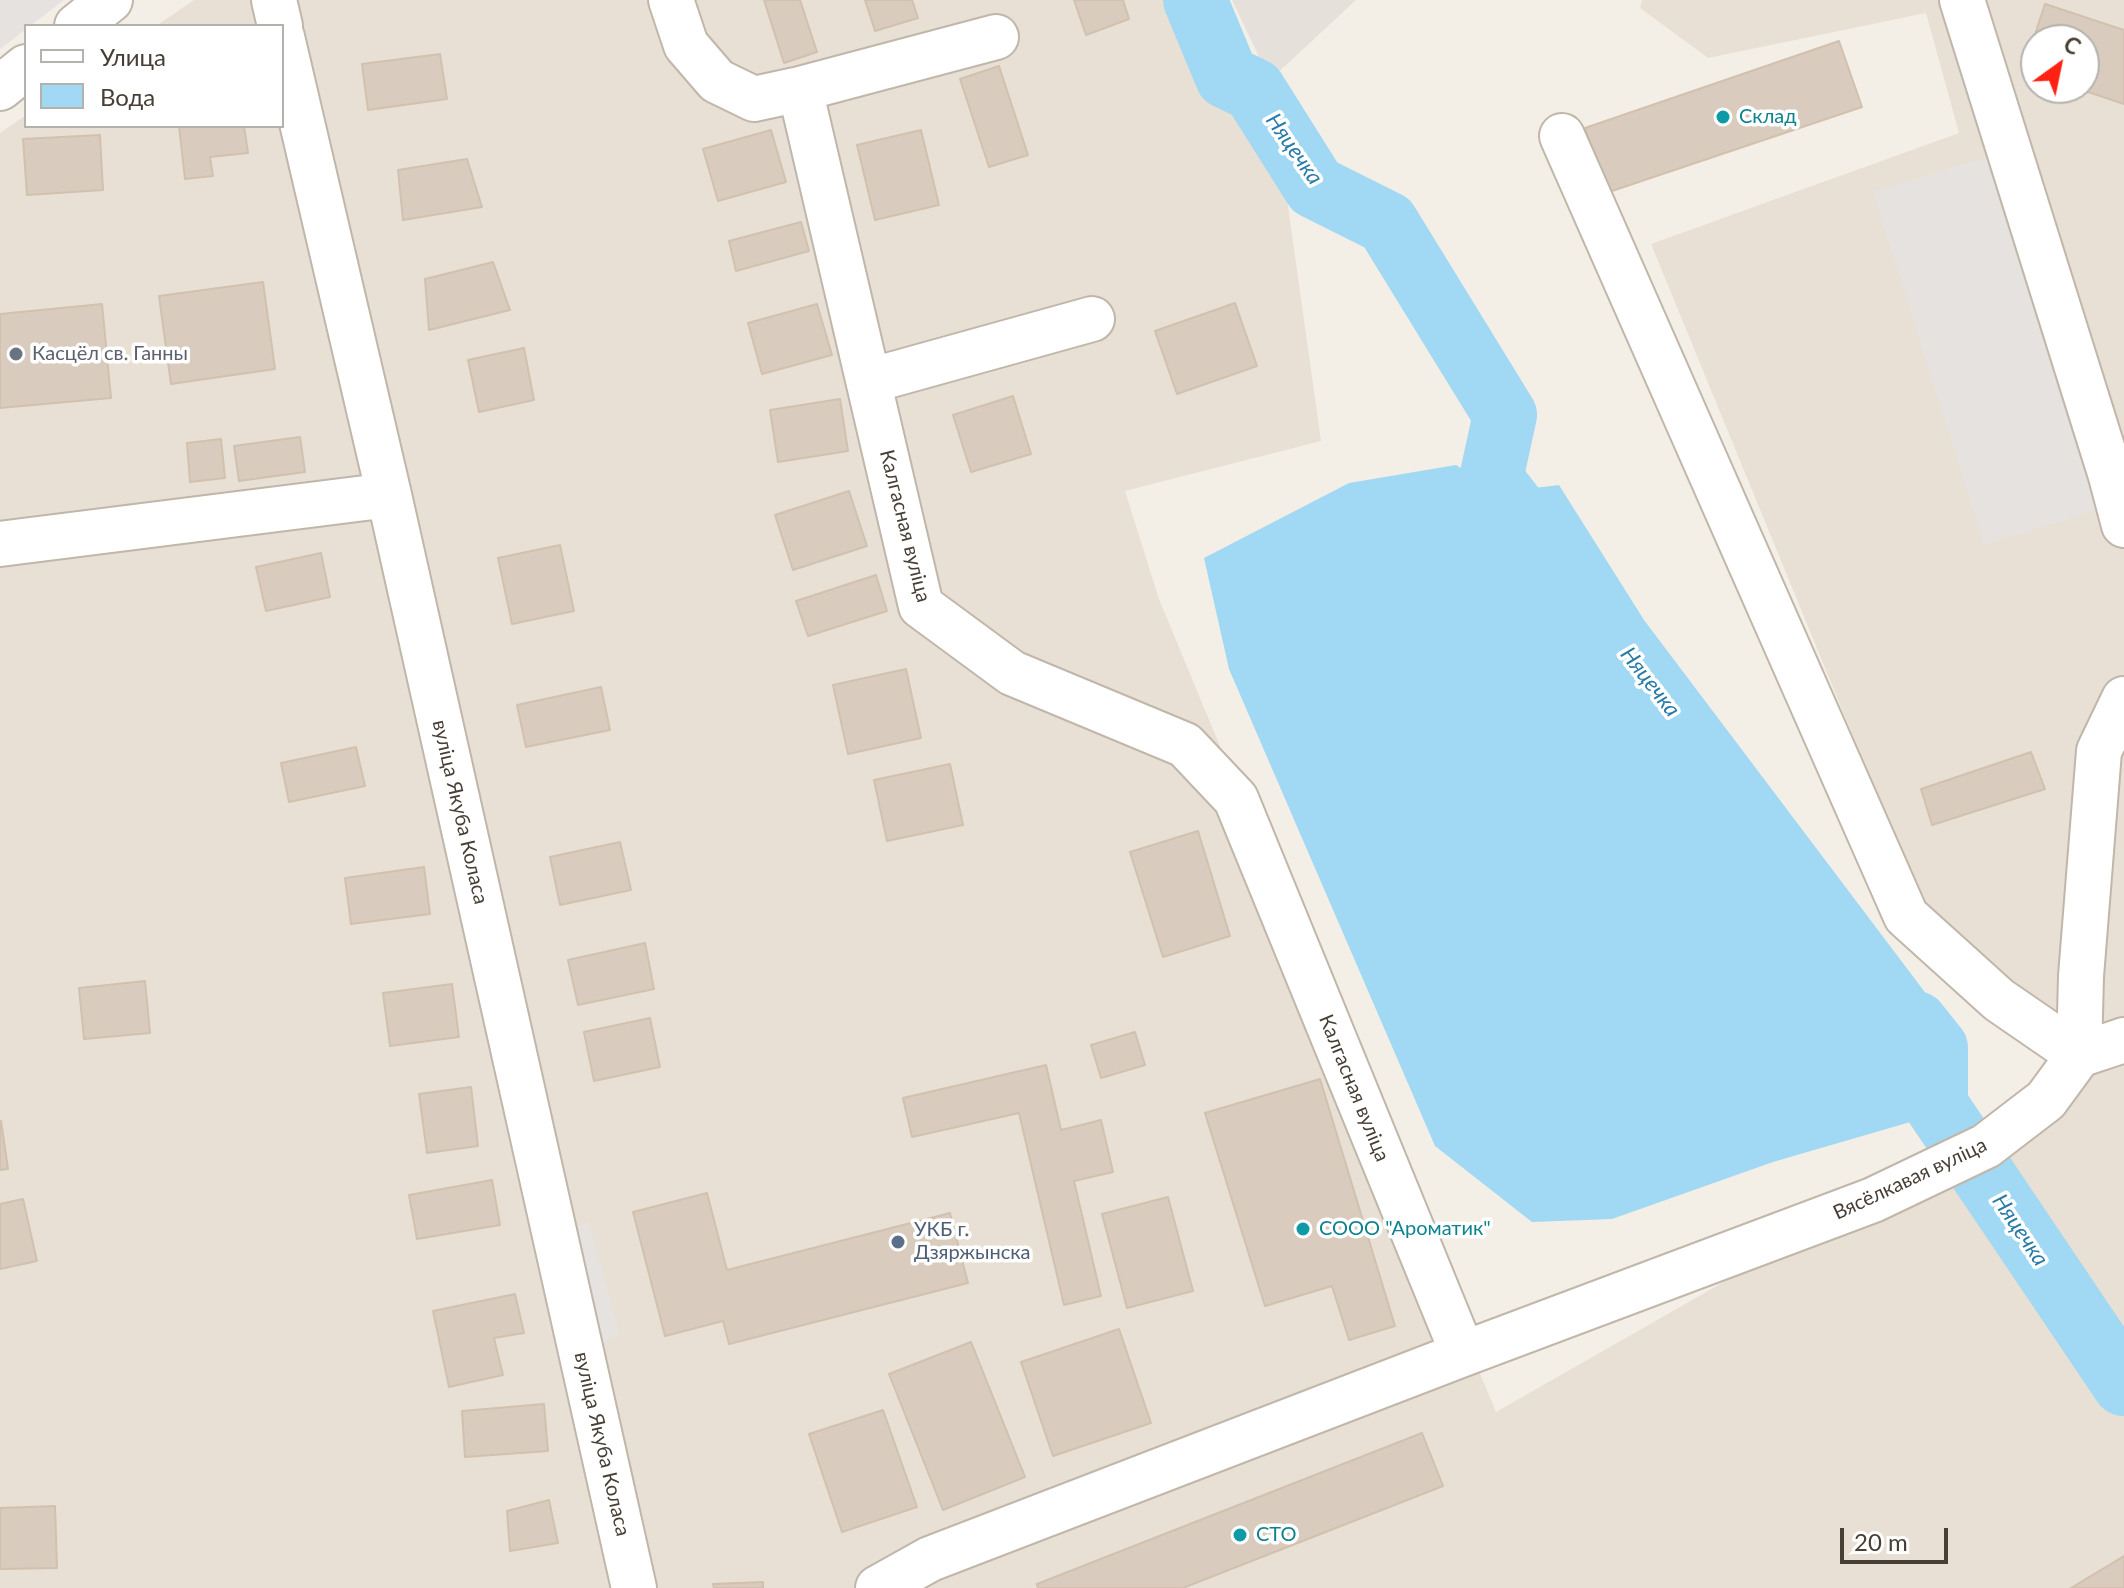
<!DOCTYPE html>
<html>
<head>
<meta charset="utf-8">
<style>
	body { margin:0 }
	#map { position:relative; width:2124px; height:1588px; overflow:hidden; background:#f4efe6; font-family:Lato,sans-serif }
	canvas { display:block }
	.legend { position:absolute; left:24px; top:24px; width:260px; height:104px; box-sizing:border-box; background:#fff; border:2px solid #b5b2ae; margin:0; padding:10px 14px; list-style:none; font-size:24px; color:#473f35 }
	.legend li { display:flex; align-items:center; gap:16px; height:40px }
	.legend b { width:40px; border:2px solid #b5b2ae }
	.north { position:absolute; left:2020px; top:24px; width:80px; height:80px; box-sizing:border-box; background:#fff; border:2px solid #b5b2ae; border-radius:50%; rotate:33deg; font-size:22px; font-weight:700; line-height:32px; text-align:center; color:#473f35 }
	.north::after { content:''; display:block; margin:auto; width:28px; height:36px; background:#ff2212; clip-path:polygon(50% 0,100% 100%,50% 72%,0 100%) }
	.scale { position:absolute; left:1840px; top:1528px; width:108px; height:36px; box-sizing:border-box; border:4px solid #473f35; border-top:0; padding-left:10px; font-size:24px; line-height:28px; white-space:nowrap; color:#473f35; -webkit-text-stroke:6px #fff; paint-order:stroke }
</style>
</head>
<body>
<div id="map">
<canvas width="2124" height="1588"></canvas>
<ul class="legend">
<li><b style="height:10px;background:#fff"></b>Улица</li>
<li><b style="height:22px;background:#a1d8f3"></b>Вода</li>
</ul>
<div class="north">С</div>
<div class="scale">20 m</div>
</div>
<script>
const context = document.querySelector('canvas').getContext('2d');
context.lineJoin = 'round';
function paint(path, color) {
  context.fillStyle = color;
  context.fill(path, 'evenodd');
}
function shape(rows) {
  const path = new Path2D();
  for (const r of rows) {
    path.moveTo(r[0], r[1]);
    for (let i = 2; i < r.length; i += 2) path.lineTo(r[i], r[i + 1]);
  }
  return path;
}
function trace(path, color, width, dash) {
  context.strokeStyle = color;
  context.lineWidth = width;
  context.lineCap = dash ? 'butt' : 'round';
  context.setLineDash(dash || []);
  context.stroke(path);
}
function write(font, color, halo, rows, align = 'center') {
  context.font = font + ' Lato,sans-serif';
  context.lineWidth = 7;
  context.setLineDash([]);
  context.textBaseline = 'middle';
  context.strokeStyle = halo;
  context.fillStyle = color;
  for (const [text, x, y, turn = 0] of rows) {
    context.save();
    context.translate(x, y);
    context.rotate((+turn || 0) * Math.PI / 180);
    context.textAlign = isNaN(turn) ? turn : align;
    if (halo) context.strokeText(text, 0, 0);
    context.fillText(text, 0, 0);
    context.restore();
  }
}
const residential = shape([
	[194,0,1206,0,1281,156,1321,441,1125,491,1159,599,1496,1412,2118,1057,2009,993,1924,909,1651,244,1959,133,1926,13,1708,58,1640,8,1642,0,2124,0,2124,1588,0,1588,0,133,26,115,26,126,282,126,282,26,156,26],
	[2036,40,2084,40,2084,88,2036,88]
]);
const industrial = shape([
	[1232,0,1356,0,1270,80]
]);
const parking = shape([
	[0,0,64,0,30,26,26,26,26,29,0,49],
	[1986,157,2097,510,1984,545,1873,192],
	[589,1222,620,1335,596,1346,571,1229]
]);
const water = shape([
	[1456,465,1501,492,1559,485,1644,620,1964,1044,1931,1116,1773,1162,1612,1219,1532,1222,1435,1146,1229,669,1204,558,1349,483]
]);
const river = shape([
	[1195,0,1227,77,1254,90,1315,187,1387,223,1505,415,1491,479,1556,562],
	[1916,1023,1936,1048,1936,1105,2124,1384]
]);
const building = shape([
	[764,0,800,0,817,52,784,63,764,0],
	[865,0,912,0,918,18,875,31,865,0],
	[1074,0,1123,0,1129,19,1086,35,1074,0],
	[2045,4,2124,30,2124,104,2076,88,2084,88,2084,40,2036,40,2036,75,2023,71,2045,4],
	[1839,41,1862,107,1606,193,1585,128,1839,41],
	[440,54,447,99,368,110,362,64,440,54],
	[999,66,1028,155,989,167,960,79,999,66],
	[179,126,244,126,248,153,210,157,213,176,185,179,179,126],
	[771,130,786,182,718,201,703,149,771,130],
	[921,130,939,205,875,220,857,145,921,130],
	[100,135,103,190,27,195,23,139,100,135],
	[467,159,482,207,403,220,398,170,467,159],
	[801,222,809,251,736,271,729,241,801,222],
	[493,262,510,310,429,330,425,279,493,262],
	[263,282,275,369,171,384,159,296,263,282],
	[1235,303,1257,366,1177,394,1155,331,1235,303],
	[102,304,111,398,0,408,0,314,102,304],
	[817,304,832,355,762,374,748,323,817,304],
	[524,348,534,400,479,412,468,360,524,348],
	[1013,396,1031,454,971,472,953,415,1013,396],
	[840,399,848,451,778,462,770,410,840,399],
	[300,437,305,472,239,481,234,446,300,437],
	[221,439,225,478,190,482,187,443,221,439],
	[849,491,867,546,793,570,775,515,849,491],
	[560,545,574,611,512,624,498,558,560,545],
	[321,553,330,597,266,611,256,567,321,553],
	[876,575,887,611,808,636,796,601,876,575],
	[906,669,921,738,848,754,833,685,906,669],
	[601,687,610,730,526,747,517,705,601,687],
	[356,747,365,786,289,802,281,763,356,747],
	[2031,752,2045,789,1932,825,1921,789,2031,752],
	[950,764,963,825,887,841,874,780,950,764],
	[1198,831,1230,936,1163,957,1130,852,1198,831],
	[620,842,631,890,560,905,550,857,620,842],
	[424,867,430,914,351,924,345,878,424,867],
	[645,943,654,989,578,1005,568,960,645,943],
	[145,981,150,1033,84,1039,79,988,145,981],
	[452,984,459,1037,390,1046,383,993,452,984],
	[650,1018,660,1067,594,1081,584,1032,650,1018],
	[1135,1032,1145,1065,1101,1078,1091,1045,1135,1032],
	[1046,1065,1061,1130,1101,1120,1113,1172,1074,1181,1101,1296,1064,1305,1019,1113,912,1137,903,1098,1046,1065],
	[1320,1079,1395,1326,1349,1340,1332,1286,1265,1306,1205,1113,1320,1079],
	[471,1087,478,1146,427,1153,419,1094,471,1087],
	[1,1121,8,1169,0,1170,0,1122,1,1121],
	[492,1180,500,1225,417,1239,409,1195,492,1180],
	[707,1193,727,1270,950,1213,968,1283,729,1344,723,1321,665,1336,633,1212,707,1193],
	[1168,1197,1193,1291,1127,1308,1102,1214,1168,1197],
	[23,1199,37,1261,0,1269,0,1204,23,1199],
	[515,1294,524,1333,494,1338,503,1375,449,1387,433,1311,515,1294],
	[1119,1329,1151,1423,1053,1456,1021,1362,1119,1329],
	[971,1342,1025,1477,943,1510,889,1374,971,1342],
	[544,1404,548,1451,465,1457,462,1411,544,1404],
	[883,1410,917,1507,842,1532,809,1434,883,1410],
	[1422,1433,1443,1486,1183,1588,1038,1588,1037,1584,1422,1433],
	[549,1500,558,1543,510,1551,507,1511,549,1500],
	[55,1506,57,1568,0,1569,0,1508,55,1506],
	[2124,1556,2124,1588,2071,1588,2124,1556],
	[763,1582,763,1588,714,1588,713,1584,763,1582]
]);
const minor = shape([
	[274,0,280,26],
	[671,0,686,45,717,81,754,99,800,89,996,37],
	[1962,0,2111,476,2124,525],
	[77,26,110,0],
	[282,37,389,495,634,1588],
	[0,88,26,67],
	[800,89,921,606,1012,673,1185,745,1236,799,1463,1354],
	[1562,136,1906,916,1999,1000,2079,1055,2124,1040],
	[869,381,1092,319],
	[0,544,389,495],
	[878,1588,930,1559,1463,1354,1873,1200,1986,1146,2046,1100,2079,1055,2081,976,2099,751,2124,699]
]);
const markers = [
	[1723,117,8,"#0f9aa8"],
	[16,354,8,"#6b7280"],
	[1303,1229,8,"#0f9aa8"],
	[898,1242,8,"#5c6f8a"],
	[1240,1535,8,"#0f9aa8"]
];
const cultureNames = [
	["Склад",1739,117],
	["СООО \"Ароматик\"",1319,1229],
	["СТО",1256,1535]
];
const worshipNames = [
	["Касцёл св. Ганны",32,354]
];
const streetNames = [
	["Калгасная вуліца",905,526,76],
	["вуліца Якуба Коласа",460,812,77],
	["Калгасная вуліца",1354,1088,68],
	["Вясёлкавая вуліца",1910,1179,-25],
	["вуліца Якуба Коласа",602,1444,77]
];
const serviceNames = [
	["УКБ г.",914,1230],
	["Дзяржынска",914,1253]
];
const waterNames = [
	["Няцечка",1294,149,55],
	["Няцечка",1650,682,52],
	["Няцечка",2020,1230,56]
];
paint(residential, '#e8e0d4');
paint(industrial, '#e6e0db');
paint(parking, '#e5e2df');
paint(water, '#a1d8f3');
trace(river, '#a1d8f3', 64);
paint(building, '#d9ccbe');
trace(building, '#d1c1ae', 2);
trace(minor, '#c0b6a9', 48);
trace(minor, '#fff', 44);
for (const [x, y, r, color] of markers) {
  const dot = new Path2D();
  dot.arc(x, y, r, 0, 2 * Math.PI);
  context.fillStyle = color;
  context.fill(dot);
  trace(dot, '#fff', 3);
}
write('20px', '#0d838f', '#fff', cultureNames, 'left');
write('20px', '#5b616d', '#fff', worshipNames, 'left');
write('20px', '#473f35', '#fff', streetNames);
write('20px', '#4e5e75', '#fff', serviceNames, 'left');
write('italic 22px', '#287ba6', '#fff', waterNames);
</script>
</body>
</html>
